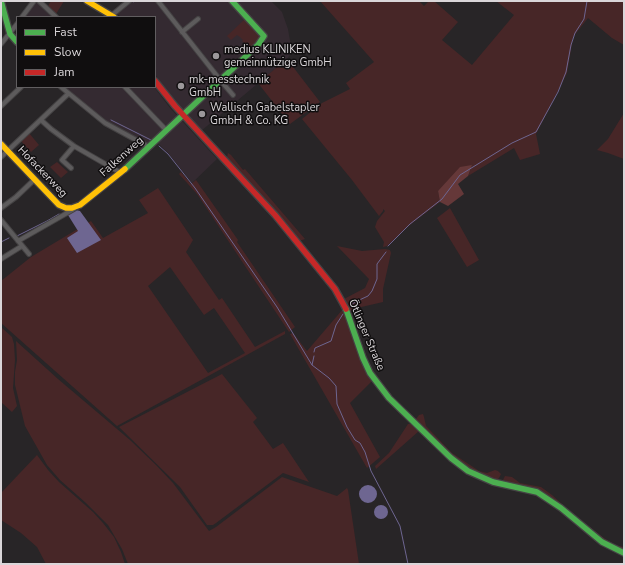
<!DOCTYPE html>
<html>
<head>
<meta charset="utf-8">
<style>
	body { margin:0 }
	#map { position:relative; width:625px; height:565px; overflow:hidden; background:#282527; font-family:"Nunito Sans",sans-serif }
	canvas { display:block }
	.frame { position:absolute; inset:0; border:2px solid #dad6d9; pointer-events:none }
	.legend { position:absolute; left:16px; top:16px; width:140px; height:72px; box-sizing:border-box; background:#100e0f; border:1px solid #615e60; margin:0; padding:5px 7px; list-style:none; font-size:12px; color:#dad6d9 }
	.legend li { display:flex; align-items:center; gap:8px; height:20px }
	.legend b { width:20px; border:1px solid #615e60 }
</style>
</head>
<body>
<div id="map">
<canvas width="625" height="565"></canvas>
<div class="frame"></div>
<ul class="legend">
<li><b style="height:5px;background:#4caf50"></b>Fast</li>
<li><b style="height:5px;background:#ffc107"></b>Slow</li>
<li><b style="height:5px;background:#c62828"></b>Jam</li>
</ul>
</div>
<script>
const context = document.querySelector('canvas').getContext('2d');
context.lineJoin = 'round';
function paint(path, color) {
  context.fillStyle = color;
  context.fill(path, 'evenodd');
}
function shape(rows) {
  const path = new Path2D();
  for (const r of rows) {
    if (r.length === 3) {
      path.moveTo(r[0] + r[2], r[1]);
      path.arc(r[0], r[1], r[2], 0, 2 * Math.PI);
      continue;
    }
    path.moveTo(r[0], r[1]);
    for (let i = 2; i < r.length; i += 2) path.lineTo(r[i], r[i + 1]);
  }
  return path;
}
function trace(path, color, width, dash) {
  context.strokeStyle = color;
  context.lineWidth = width;
  context.lineCap = dash ? 'butt' : 'round';
  context.setLineDash(dash || []);
  context.stroke(path);
}
function write(font, color, halo, rows, align = 'center') {
  context.font = font + ' "Nunito Sans",sans-serif';
  context.lineWidth = 3;
  context.setLineDash([]);
  context.textBaseline = 'middle';
  context.strokeStyle = halo;
  context.fillStyle = color;
  for (const [text, x, y, turn = 0] of rows) {
    context.save();
    context.translate(x, y);
    context.rotate((+turn || 0) * Math.PI / 180);
    context.textAlign = isNaN(turn) ? turn : align;
    if (halo) context.strokeText(text, 0, 0);
    context.fillText(text, 0, 0);
    context.restore();
  }
}
const built = shape([
	[35,1,38,1,54,17,23,17],
	[124,1,271,1,282,12,288,29,292,52,287,59,201,131,179,107,160,83,155,74,155,17,121,17,113,10],
	[62,87,154,87,170,108,217,159,192,183,168,153,158,143,149,147,117,130]
]);
const green = shape([
	[51,1,64,1,56,14,48,6],
	[320,1,419,1,424,6,429,1,434,1,458,22,442,40,472,65,514,15,496,1,624,1,624,45,612,38,588,18,573,37,567,73,536,134,540,154,520,160,514,148,468,176,472,165,438,191,440,202,411,224,387,246,383,247,384,242,375,227,377,221,385,211,383,209,383,211,379,216,352,180,302,119,322,103,350,89,346,83,374,62],
	[245,19,262,36,256,44,251,49,242,41,243,40,240,37,237,35,231,40,227,36],
	[287,59,320,102,290,124,258,83],
	[624,113,624,159,608,153,597,150,608,139],
	[29,133,39,145,31,152,21,141],
	[228,153,231,155,243,170,245,169,305,239,299,241,233,166,227,157],
	[57,162,68,172,61,178,50,167],
	[181,172,191,184,196,180,238,240,237,242,295,327,289,332,197,194,179,174],
	[158,188,193,240,186,252,219,300,222,298,255,347,285,331,285,334,117,426,1,323,1,281,31,257,91,221,103,238,148,213,139,200],
	[170,267,204,315,214,308,245,353,208,373,148,286],
	[450,208,479,260,467,267,437,218],
	[337,246,362,251,385,249,390,250,391,253,383,289,383,302,357,308,350,312,344,299,365,288,369,279],
	[343,309,349,322,359,356,372,381,350,403,380,457,367,468,290,334,293,333,307,351],
	[1,327,12,337,14,344,15,360,13,388,17,406,12,412,2,403,1,404],
	[16,341,58,379,130,440,156,465,173,483,209,531,216,527,282,477,337,496,347,488,348,490,359,564,128,564,122,549,108,525,86,503,60,480,47,465,25,426,15,385,15,372,17,360],
	[222,374,257,418,253,422,273,449,283,443,309,482,283,473,216,523,213,525,207,525,180,487,119,427],
	[423,414,424,417,426,426,452,453,479,471,487,473,495,470,498,471,501,474,499,478,497,480,476,472,453,457,416,419,419,415],
	[408,424,412,424,419,431,376,469,375,466,389,453],
	[37,455,48,470,59,482,93,512,103,523,114,537,121,552,125,564,46,564,37,547,21,533,1,520,1,493],
	[505,476,512,477,520,483,541,487,552,495,573,514,604,538,615,545,624,547,624,551,596,535,554,499,537,490,503,480]
]);
const forest = shape([
	[472,165,468,176,458,184,464,194,448,206,440,202,438,191,460,167]
]);
const water = shape([
	[76,210,80,211,101,240,77,253,67,238,78,231,68,215],
	[368,494,9],
	[381,512,7]
]);
const stream = shape([
	[134,2,135,1],
	[123,8,129,4],
	[111,120,151,140],
	[159,146,168,154,195,188,277,307,312,365],
	[17,236,47,221,59,214],
	[1,242,9,238],
	[388,246,410,224,442,199,460,175,512,143,536,132,558,92,566,72,571,45,575,33,584,19,587,1],
	[350,306,355,302,368,296,372,291,377,279,377,264,386,252],
	[314,352,315,348,331,341,336,325,343,314],
	[314,356,312,365,329,378,336,386,337,404,347,427,355,440,360,443,365,452,371,471,400,526,408,564]
]);
const street = shape([
	[39,1,56,17],
	[158,1,221,81,233,95],
	[112,15,129,1],
	[22,17,34,1],
	[182,32,198,19],
	[1,44,17,24],
	[61,87,105,123,149,147],
	[125,87,166,130],
	[1,106,21,87],
	[41,120,51,129,74,146,121,173],
	[1,157,68,94],
	[71,168,62,160,74,146],
	[1,208,16,197,35,179],
	[1,220,29,254],
	[18,241,74,209],
	[1,259,22,246]
]);
const fast = shape([
	[1,1,10,34,17,42],
	[125,169,258,45,264,36,232,1],
	[346,309,363,358,370,373,389,398,451,458,468,471,493,482,537,492,561,508,602,542,624,553]
]);
const slow = shape([
	[87,1,114,17],
	[1,144,59,205,66,208,72,208,80,205,125,169]
]);
const jam = shape([
	[155,81,175,106,275,215,335,289,346,309]
]);
const markers = [
	[216,56,4,"#9c989b"],
	[181,86,4,"#9c989b"],
	[202,114,4,"#9c989b"]
];
const poiNames = [
	["medius KLINIKEN",224,50],
	["gemeinnützige GmbH",224,63],
	["mk-messtechnik",189,80],
	["GmbH",189,93],
	["Wallisch Gabelstapler",210,108],
	["GmbH & Co. KG",210,121]
];
const streetNames = [
	["Falkenweg",122,157,-42],
	["Hofackerweg",42,172,46],
	["Ötlinger Straße",366,335,67]
];
paint(built, '#342a31');
paint(green, '#472627');
paint(forest, '#653839');
paint(water, '#6e6691');
trace(stream, '#6e6691', 1);
trace(street, '#454344', 6);
trace(fast, '#454344', 8);
trace(slow, '#454344', 8);
trace(jam, '#454344', 8);
trace(street, '#5d5b5c', 4);
trace(fast, '#4caf50', 5.5);
trace(slow, '#ffc107', 5.5);
trace(jam, '#c62828', 5.5);
for (const [x, y, r, color] of markers) {
  const dot = new Path2D();
  dot.arc(x, y, r, 0, 2 * Math.PI);
  context.fillStyle = color;
  context.fill(dot);
  trace(dot, '#100e0f', 1.5);
}
write('11px', '#dad6d9', '#100e0f', poiNames, 'left');
write('11px', '#dad6d9', '#100e0f', streetNames);
</script>
</body>
</html>
